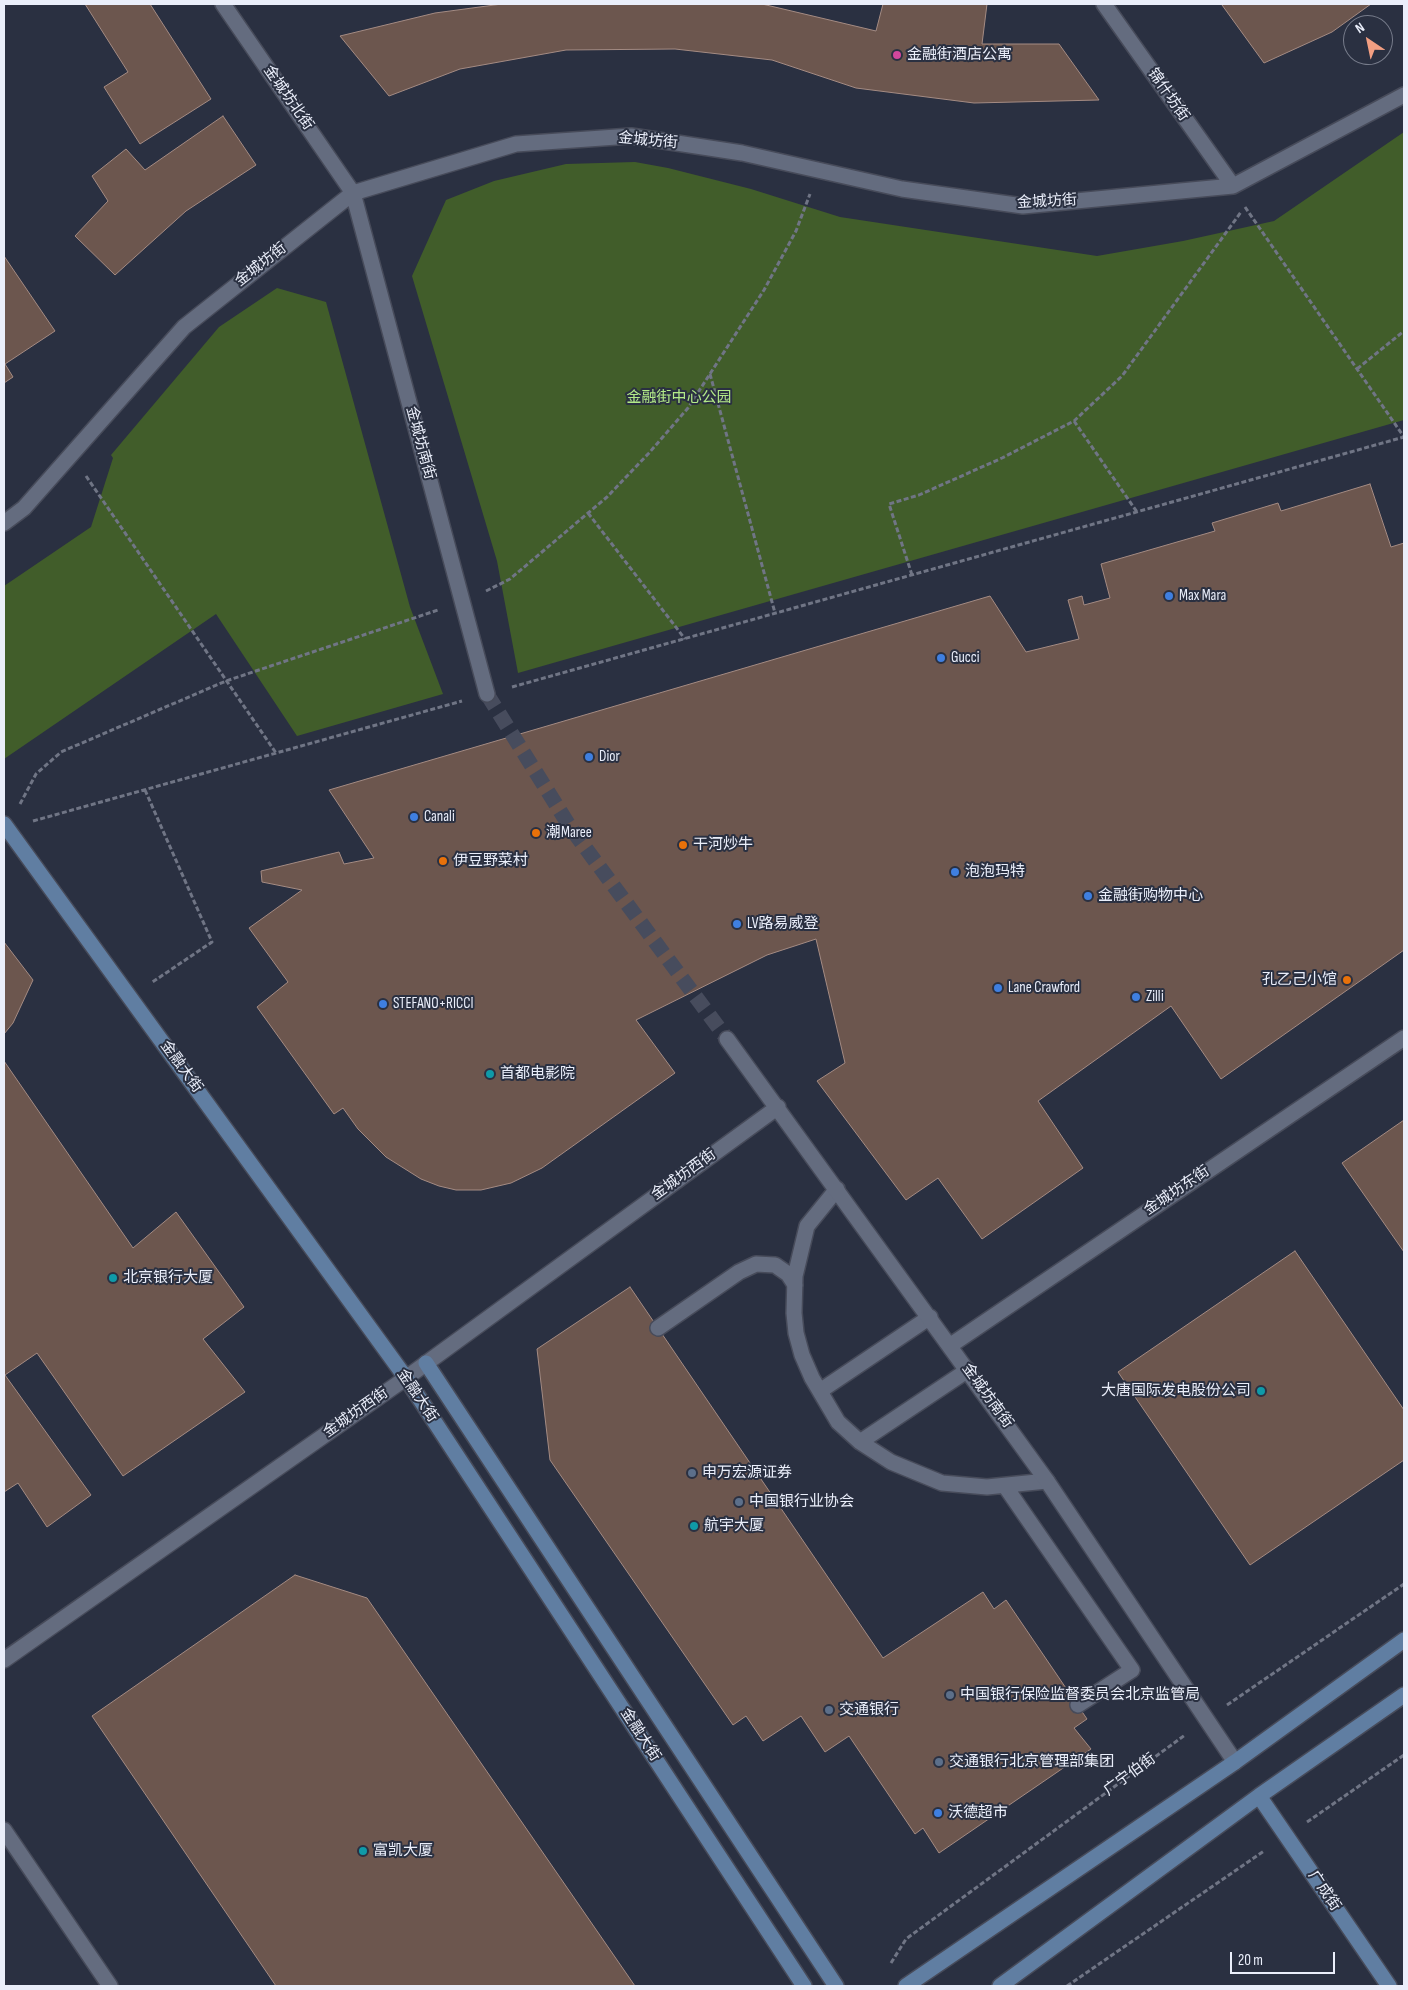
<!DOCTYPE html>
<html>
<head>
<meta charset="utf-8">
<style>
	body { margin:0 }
	#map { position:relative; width:1408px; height:1990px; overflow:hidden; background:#2a3041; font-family:"Sofia Sans Condensed",sans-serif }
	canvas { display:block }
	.frame { position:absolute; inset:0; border:5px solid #eaeefa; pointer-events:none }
	.north { position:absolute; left:1343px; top:15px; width:50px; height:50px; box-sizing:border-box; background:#2a3041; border:1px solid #777c8b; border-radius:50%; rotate:326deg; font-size:14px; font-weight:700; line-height:20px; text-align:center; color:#eaeefa }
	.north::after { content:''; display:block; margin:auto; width:18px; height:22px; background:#f39f82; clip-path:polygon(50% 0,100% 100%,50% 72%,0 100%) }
	.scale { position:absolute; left:1230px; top:1952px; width:105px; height:22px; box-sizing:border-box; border:2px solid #eaeefa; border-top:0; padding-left:6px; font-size:15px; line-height:18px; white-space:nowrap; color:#eaeefa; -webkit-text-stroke:4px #2a3041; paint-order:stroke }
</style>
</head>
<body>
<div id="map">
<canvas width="1408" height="1990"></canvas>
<div class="frame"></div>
<div class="north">N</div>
<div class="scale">20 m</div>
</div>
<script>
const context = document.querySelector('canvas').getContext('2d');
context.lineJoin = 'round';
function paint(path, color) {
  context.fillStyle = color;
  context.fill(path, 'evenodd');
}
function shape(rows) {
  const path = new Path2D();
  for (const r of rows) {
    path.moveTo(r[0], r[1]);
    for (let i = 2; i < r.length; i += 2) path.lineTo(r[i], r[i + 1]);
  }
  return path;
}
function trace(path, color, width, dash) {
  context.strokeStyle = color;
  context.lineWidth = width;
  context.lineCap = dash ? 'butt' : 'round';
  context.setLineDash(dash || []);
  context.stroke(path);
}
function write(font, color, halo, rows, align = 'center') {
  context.font = font + ' "Sofia Sans Condensed","Noto Sans SC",sans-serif';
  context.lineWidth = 4;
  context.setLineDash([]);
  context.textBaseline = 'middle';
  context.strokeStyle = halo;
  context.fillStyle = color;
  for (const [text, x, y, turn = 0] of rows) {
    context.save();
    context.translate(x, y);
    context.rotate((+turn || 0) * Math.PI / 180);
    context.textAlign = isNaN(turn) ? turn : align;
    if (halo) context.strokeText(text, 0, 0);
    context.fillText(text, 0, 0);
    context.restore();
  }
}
const green = shape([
	[1404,132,1404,420,518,673,497,561,412,276,446,200,494,181,566,164,635,162,668,168,751,189,840,217,1097,256,1183,241,1274,221],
	[277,288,326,302,410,607,443,694,297,736,216,614,4,759,4,586,91,527,113,458,111,455,219,327]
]);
const building = shape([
	[85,4,150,4,211,99,140,144,104,87,128,72,85,4],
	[502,4,762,4,876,31,883,4,987,4,982,44,1059,44,1099,100,974,103,856,88,772,60,675,49,566,50,460,69,389,96,340,36,435,13,502,4],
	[1225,4,1371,4,1332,32,1264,63,1222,5,1225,4],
	[223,116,256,165,186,211,115,275,75,236,108,201,92,176,126,149,145,170,223,116],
	[4,256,55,331,5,364,13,377,4,383,4,256],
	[1370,484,1391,547,1404,543,1404,950,1221,1079,1171,1006,1038,1101,1083,1168,982,1239,938,1178,906,1200,817,1081,845,1063,816,939,767,955,636,1020,675,1073,542,1168,511,1183,481,1190,456,1190,439,1186,421,1179,386,1157,358,1129,343,1108,334,1114,257,1007,288,982,249,928,302,890,262,882,261,871,339,852,344,864,374,858,329,790,990,596,1026,652,1079,639,1068,600,1082,596,1084,605,1110,598,1101,564,1215,531,1212,523,1278,503,1281,511,1370,484],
	[4,942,33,980,13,1023,4,1034,4,942],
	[4,1061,133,1248,176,1212,244,1307,203,1339,245,1392,123,1476,37,1353,5,1375,91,1495,47,1527,18,1483,4,1492,4,1061],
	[1404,1120,1404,1252,1342,1163,1404,1120],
	[1295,1251,1404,1410,1404,1460,1250,1565,1118,1372,1295,1251],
	[630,1287,883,1658,983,1592,994,1609,1006,1600,1087,1719,1074,1728,1091,1749,939,1853,923,1828,915,1834,849,1736,825,1752,801,1716,763,1741,746,1716,733,1725,550,1460,537,1349,630,1287],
	[295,1575,367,1598,635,1986,276,1986,92,1716,295,1575]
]);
const tertiaryTunnel = shape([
	[487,694,570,827,727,1039]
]);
const path = shape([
	[1245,207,1404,437],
	[1357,369,1404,331],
	[710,374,775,613],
	[1074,421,1137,512],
	[86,476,276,753],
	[588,513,685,639],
	[912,575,889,504,919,495,1002,458,1074,421,1122,376,1241,212],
	[486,591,510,579,607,497,649,453,688,408,764,290,796,231,810,194],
	[512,687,1404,437],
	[145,790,212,942,151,983],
	[20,804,36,774,61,752,226,681,438,610],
	[33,821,462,701],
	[1227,1705,1404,1584],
	[1307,1822,1404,1755],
	[891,1963,906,1939,1185,1735],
	[1067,1986,1264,1851]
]);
const minor = shape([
	[837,1189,807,1226,795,1276,794,1313,796,1333,802,1355,812,1378,838,1422,860,1442,891,1462,942,1483,987,1487,1047,1481],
	[658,1328,739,1272,756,1264,775,1265,788,1274,795,1285],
	[820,1391,930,1317],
	[860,1442,968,1370],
	[1005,1486,1132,1670,1078,1705],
	[4,1830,110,1986]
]);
const tertiary = shape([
	[223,4,353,193,487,694],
	[1104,4,1233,186],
	[4,523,24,508,184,327,353,193,516,144,631,136,742,153,902,189,1023,206,1233,186,1404,95],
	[727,1039,1047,1481,1235,1762],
	[951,1345,1404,1038],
	[4,1660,406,1378,778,1107]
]);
const secondary = shape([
	[4,824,406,1378,804,1986],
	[426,1363,836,1986],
	[1259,1796,1389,1986],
	[906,1986,1235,1762,1404,1640],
	[1000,1986,1259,1796,1404,1695]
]);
const markers = [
	[897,55,5,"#d1479c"],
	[1169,596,5,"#3f7fe0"],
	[941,658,5,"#3f7fe0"],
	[589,757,5,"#3f7fe0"],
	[414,817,5,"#3f7fe0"],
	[536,833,5,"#e8710a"],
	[683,845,5,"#e8710a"],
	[443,861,5,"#e8710a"],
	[955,872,5,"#3f7fe0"],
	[1088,896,5,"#3f7fe0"],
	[737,924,5,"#3f7fe0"],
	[1347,980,5,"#e8710a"],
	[998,988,5,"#3f7fe0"],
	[1136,997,5,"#3f7fe0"],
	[383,1004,5,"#3f7fe0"],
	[490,1074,5,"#0f9aa8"],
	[113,1278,5,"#0f9aa8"],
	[1261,1391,5,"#0f9aa8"],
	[692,1473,5,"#5c6f8a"],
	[739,1502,5,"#5c6f8a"],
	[694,1526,5,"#0f9aa8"],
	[950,1695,5,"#5c6f8a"],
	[829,1710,5,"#5c6f8a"],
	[939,1762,5,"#5c6f8a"],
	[938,1813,5,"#3f7fe0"],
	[363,1851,5,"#0f9aa8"]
];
const poiNames = [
	["金融街酒店公寓",907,55],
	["Max Mara",1179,596],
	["Gucci",951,658],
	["Dior",599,757],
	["Canali",424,817],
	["潮Maree",546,833],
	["干河炒牛",693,845],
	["伊豆野菜村",453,861],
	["泡泡玛特",965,872],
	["金融街购物中心",1098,896],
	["LV路易威登",747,924],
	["孔乙己小馆",1337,980,"right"],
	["Lane Crawford",1008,988],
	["Zilli",1146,997],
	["STEFANO+RICCI",393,1004],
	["首都电影院",500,1074],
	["北京银行大厦",123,1278],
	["大唐国际发电股份公司",1251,1391,"right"],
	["申万宏源证券",702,1473],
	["中国银行业协会",749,1502],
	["航宇大厦",704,1526],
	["中国银行保险监督委员会北京监管局",960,1695],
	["交通银行",839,1710],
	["交通银行北京管理部集团",949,1762],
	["沃德超市",948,1813],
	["富凯大厦",373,1851]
];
const streetNames = [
	["锦什坊街",1168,95,55],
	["金城坊北街",288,98,55],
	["金城坊街",648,141,5],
	["金城坊街",1047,202,-3],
	["金城坊街",261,265,-38],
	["金城坊南街",420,443,75],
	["金融大街",181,1067,54],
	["金城坊西街",684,1175,-36],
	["金城坊东街",1177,1191,-34],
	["金融大街",417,1396,56],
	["金城坊南街",987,1396,54],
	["金城坊西街",356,1413,-35],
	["金融大街",640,1735,57],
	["广宁伯街",1130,1775,-36],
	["广成街",1324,1891,56]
];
const parkNames = [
	["金融街中心公园",679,398]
];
paint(green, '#415d2a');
paint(building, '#6c564e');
trace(building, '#a48b83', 1);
trace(tertiaryTunnel, '#474c5d', 15, [15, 8]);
trace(minor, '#474b5a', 18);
trace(tertiary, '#474b5a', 18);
trace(secondary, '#474b5a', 18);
trace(path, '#707585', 3, [5, 2.5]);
trace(minor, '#646c7f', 15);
trace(tertiary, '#646c7f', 15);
trace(secondary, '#607ea2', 15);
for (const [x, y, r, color] of markers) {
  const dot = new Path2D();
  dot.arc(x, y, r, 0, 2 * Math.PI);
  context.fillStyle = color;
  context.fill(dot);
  trace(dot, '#2a3041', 2);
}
write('15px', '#eaeefa', '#2a3041', poiNames, 'left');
write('15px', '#eaeefa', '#2a3041', streetNames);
write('15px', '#b3ea88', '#2a3041', parkNames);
</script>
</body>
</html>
